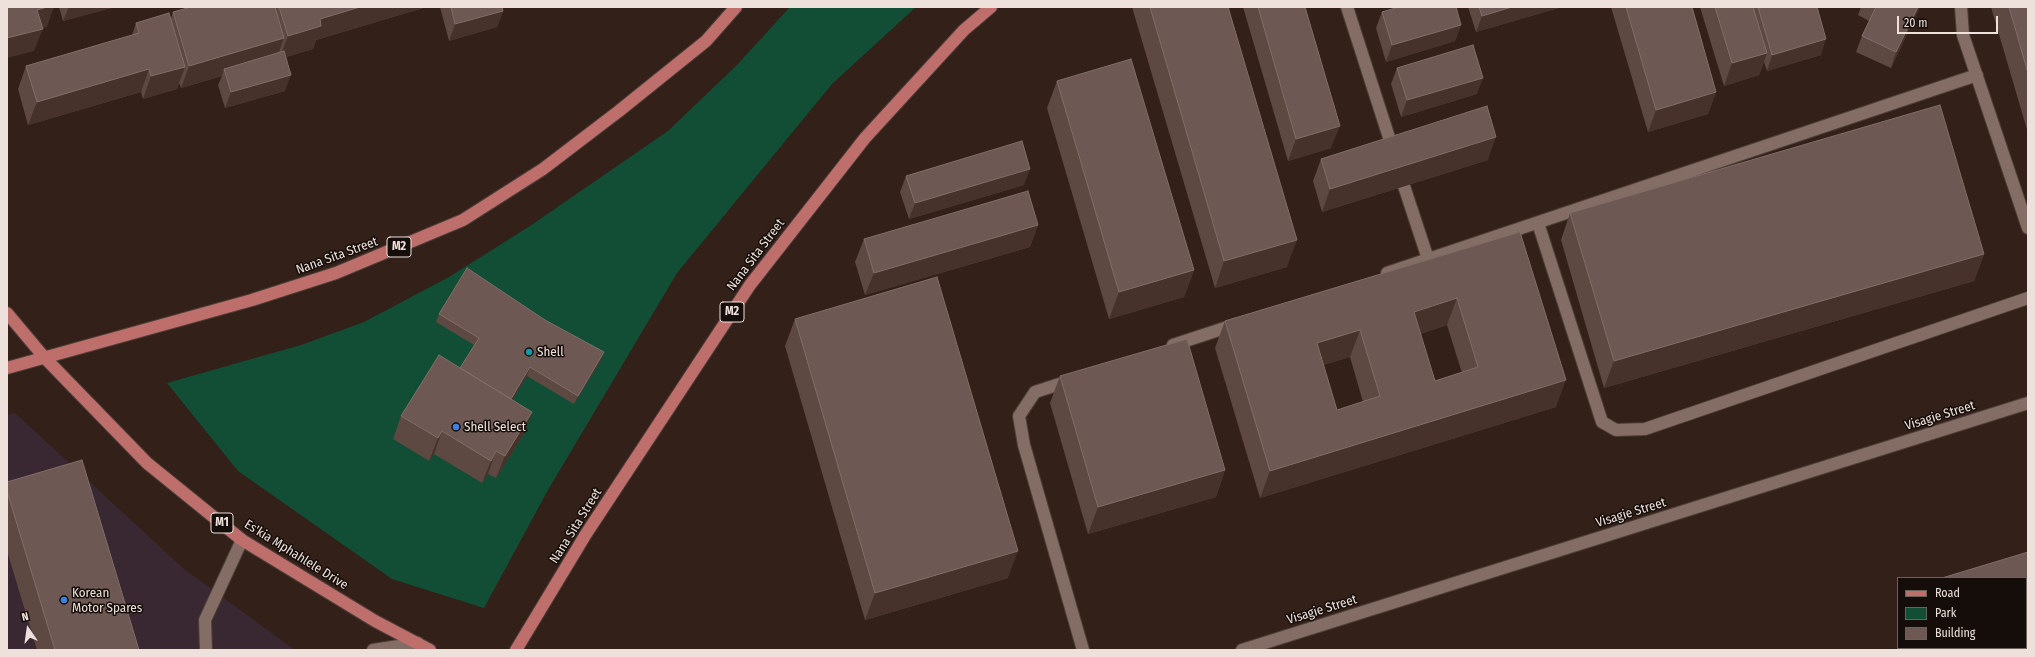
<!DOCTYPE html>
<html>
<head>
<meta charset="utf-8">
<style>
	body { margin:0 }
	#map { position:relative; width:2035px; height:657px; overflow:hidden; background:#332119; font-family:"Fira Sans Condensed",sans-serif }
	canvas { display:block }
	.frame { position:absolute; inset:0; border:8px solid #eee1db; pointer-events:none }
	.legend { position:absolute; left:1897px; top:577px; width:130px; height:72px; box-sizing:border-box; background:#150d09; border:1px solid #6c625d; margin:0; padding:5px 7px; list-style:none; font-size:12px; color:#eee1db }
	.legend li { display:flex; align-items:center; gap:8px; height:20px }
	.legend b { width:20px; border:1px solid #6c625d }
	.north { position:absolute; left:8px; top:609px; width:40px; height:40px; -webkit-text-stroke:3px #150d09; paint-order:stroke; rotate:347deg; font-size:11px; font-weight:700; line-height:16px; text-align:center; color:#eee1db }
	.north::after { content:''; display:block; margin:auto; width:14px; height:18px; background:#eee1db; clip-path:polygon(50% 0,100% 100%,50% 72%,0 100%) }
	.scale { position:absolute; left:1897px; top:16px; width:101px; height:18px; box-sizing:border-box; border:2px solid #eee1db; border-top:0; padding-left:5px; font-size:12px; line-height:14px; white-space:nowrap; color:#eee1db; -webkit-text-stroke:3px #150d09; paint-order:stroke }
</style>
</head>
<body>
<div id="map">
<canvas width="2035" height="657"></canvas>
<div class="frame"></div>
<ul class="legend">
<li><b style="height:5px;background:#be6f6c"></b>Road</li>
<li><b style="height:11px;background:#114e35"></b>Park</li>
<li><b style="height:11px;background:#6d5853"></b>Building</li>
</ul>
<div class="north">N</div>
<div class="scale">20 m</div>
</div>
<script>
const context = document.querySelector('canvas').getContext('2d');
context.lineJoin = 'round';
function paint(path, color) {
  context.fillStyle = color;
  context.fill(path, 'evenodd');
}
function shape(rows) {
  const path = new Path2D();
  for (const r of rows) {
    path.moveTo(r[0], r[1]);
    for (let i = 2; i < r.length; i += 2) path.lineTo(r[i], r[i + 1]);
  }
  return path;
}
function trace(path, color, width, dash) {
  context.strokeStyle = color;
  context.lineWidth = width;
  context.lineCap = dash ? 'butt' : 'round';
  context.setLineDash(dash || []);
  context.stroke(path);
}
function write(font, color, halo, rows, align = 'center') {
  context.font = font + ' "Fira Sans Condensed",sans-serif';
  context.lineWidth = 3;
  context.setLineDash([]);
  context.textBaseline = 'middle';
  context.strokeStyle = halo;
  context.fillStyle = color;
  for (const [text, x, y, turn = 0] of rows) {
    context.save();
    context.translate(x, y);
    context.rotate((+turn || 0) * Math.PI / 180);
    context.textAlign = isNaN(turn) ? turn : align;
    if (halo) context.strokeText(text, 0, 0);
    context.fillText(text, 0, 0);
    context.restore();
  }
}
const commercial = shape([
	[15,413,184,569,295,650,7,650,7,415]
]);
const green = shape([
	[790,7,916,7,832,84,677,273,548,490,484,608,392,579,238,471,167,383,301,345,364,322,449,277,530,226,668,131,737,65]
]);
const minor = shape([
	[1347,7,1394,153],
	[1961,7,1963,35,2028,228],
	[1404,186,1428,259],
	[1538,223,1602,422,1616,430,1645,429,2028,298],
	[1387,273,1977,75],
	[1173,345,1237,324],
	[1072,380,1035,392,1019,416,1024,445,1083,650],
	[206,650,205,620,242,540],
	[373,650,418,643],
	[1242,650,2028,403]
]);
const major = shape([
	[7,313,44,357,147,463,242,540,375,621,430,650],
	[7,368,252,300,336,273,463,220,543,169,619,111,706,41,736,7],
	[516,650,586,534,750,285,865,138,964,30,991,7]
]);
const wall = shape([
	[59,7,112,7,111,8,63,21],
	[191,7,424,7,423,8,316,40,313,49,286,57,285,91,225,108,218,85,222,76,181,88,179,83,177,89,143,99,141,92,28,125,18,89,26,66,132,35,136,23,171,18,173,12],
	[440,7,502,7,503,11,497,27,449,41],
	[1132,7,1228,7,1287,267,1215,288],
	[1243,7,1305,7,1331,148,1288,161],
	[1468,7,1562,7,1476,32],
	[1611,7,1692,7,1716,92,1708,114,1648,132],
	[1700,7,1817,7,1821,55,1767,71,1764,62,1759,75,1724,86],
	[1861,7,1920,7,1891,68,1856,52,1862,36,1869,21,1858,15],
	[1991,7,2028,7,2028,133],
	[1382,12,1461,25,1455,41,1386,62,1376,28],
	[1397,68,1477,94,1401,117,1391,84],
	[1057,81,1194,270,1184,297,1109,319,1047,108],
	[1321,159,1488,160,1322,212,1313,181],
	[906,176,1024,185,909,219,900,192],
	[1570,213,1984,254,1974,281,1604,388,1561,240],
	[1038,225,1030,247,865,295,855,262,864,239],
	[1520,232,1556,407,1260,498,1215,348,1225,321],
	[1447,325,1462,373,1435,381,1420,334],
	[1350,357,1363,402,1337,410,1323,365],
	[439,314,601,360,574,404,527,376,512,400,524,434,496,478,488,474,482,483,434,454,429,461,393,439,401,416,460,368,474,345,436,322],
	[795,319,1008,578,865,620,785,346],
	[1060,376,1225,470,1216,497,1088,534,1050,403],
	[7,482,139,650,37,650,7,551],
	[1908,648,2026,648,2028,650,1909,650]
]);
const shadedWall = shape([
	[47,7,54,7,47,27,29,32,37,10],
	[69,7,112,7,111,8,63,21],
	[360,7,424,7,423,8,316,40,313,49,279,59,288,36,320,19],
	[1512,7,1562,7,1476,32,1482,16],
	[1918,7,1920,7,1891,68,1896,52],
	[503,11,497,27,449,41,455,24],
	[1461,25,1455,41,1386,62,1392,45],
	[43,29,34,51,7,58,7,38],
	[284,38,276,60,224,69,222,76,181,88,189,66],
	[1826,39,1821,55,1767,71,1772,55],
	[1767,53,1759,75,1724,86,1732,63],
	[185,67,177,89,143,99,151,76],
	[149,69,141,92,28,125,37,102],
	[291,75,285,91,225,108,231,92],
	[1483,78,1477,94,1401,117,1407,100],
	[1716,92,1708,114,1648,132,1656,110],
	[1340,126,1331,148,1288,161,1296,139],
	[1496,137,1488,160,1322,212,1330,189],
	[1030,169,1024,185,909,219,915,203],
	[1038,225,1030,247,865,295,874,273],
	[1297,240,1287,267,1215,288,1224,261],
	[1984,254,1974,281,1604,388,1614,361],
	[1194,270,1184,297,1109,319,1119,292],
	[1457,298,1447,325,1404,339,1414,312],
	[1360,330,1350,357,1307,370,1317,343],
	[604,352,601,360,574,404,578,396],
	[530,367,527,376,500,420,503,411],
	[1566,380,1556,407,1260,498,1270,471],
	[532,412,524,434,496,478,505,456],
	[442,431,434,454,429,461,438,438],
	[496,451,488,474,482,483,491,461],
	[1225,470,1216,497,1088,534,1098,507],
	[1018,551,1008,578,865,620,875,593],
	[2026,644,2028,644,2028,650,2007,650,2014,648,2026,648]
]);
const building = shape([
	[7,7,47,7,37,10,43,29,7,38,7,7],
	[191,7,275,7,284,38,189,66,173,12,191,7],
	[279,7,360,7,320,19,321,26,288,36,279,7],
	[451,7,502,7,503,11,455,24,451,7],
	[1150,7,1228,7,1297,240,1224,261,1150,7],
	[1258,7,1305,7,1340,126,1296,139,1258,7],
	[1399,7,1456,7,1461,25,1392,45,1382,12,1399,7],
	[1479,7,1512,7,1482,16,1479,7],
	[1626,7,1692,7,1716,92,1656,110,1626,7],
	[1715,7,1753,7,1767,53,1732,63,1715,7],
	[1758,7,1817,7,1826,39,1772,55,1758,7],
	[1876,7,1918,7,1896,52,1862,36,1876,7],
	[2009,7,2028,7,2028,73,2009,7],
	[169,13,185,67,151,76,149,69,37,102,26,66,139,33,136,23,169,13],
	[1473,45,1483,78,1407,100,1397,68,1473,45],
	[284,51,291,75,231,92,224,69,284,51],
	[1131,59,1194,270,1119,292,1057,81,1131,59],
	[1940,105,1984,254,1614,361,1570,213,1940,105],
	[1487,106,1496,137,1330,189,1321,159,1487,106],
	[1022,141,1030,169,915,203,906,176,1022,141],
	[1028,191,1038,225,874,273,864,239,1028,191],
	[1520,232,1566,380,1270,471,1225,321,1520,232],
	[1457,298,1478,367,1435,381,1414,312,1457,298],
	[1360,330,1380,396,1337,410,1317,343,1360,330],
	[467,268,545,320,604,352,578,396,530,367,511,399,460,368,479,338,439,314,467,268],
	[937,277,1018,551,875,593,795,319,937,277],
	[1187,339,1225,470,1098,507,1060,376,1187,339],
	[439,355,532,412,505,456,496,451,491,461,442,431,438,438,401,416,439,355],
	[82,460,139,650,55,650,7,491,7,482,82,460],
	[2028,552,2028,644,2026,644,2026,578,1942,578,2028,552],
	[1926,648,2014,648,2007,650,1927,650,1926,648]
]);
const markers = [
	[529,352,4,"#0f9aa8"],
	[456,427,4,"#3f7fe0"],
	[64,600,4,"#3f7fe0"]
];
const shields = [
	[399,247,24],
	[732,312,24],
	[222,523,22]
];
const shieldNames = [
	["M2",399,247],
	["M2",732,312],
	["M1",222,523]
];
const streetNames = [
	["Nana Sita Street",756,255,-53],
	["Nana Sita Street",337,256,-20],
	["Visagie Street",1940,416,-17],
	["Visagie Street",1631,513,-17],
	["Nana Sita Street",576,526,-58],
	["Es'kia Mphahlele Drive",296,555,32],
	["Visagie Street",1322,610,-17]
];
const poiNames = [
	["Shell",537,352],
	["Shell Select",464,427],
	["Korean",72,593],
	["Motor Spares",72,608]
];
paint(commercial, '#392731');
paint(green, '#114e35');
trace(minor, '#4d3e38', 14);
trace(major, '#4d3e38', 14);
trace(minor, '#836d64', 12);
trace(major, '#be6f6c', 12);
paint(wall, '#5d4842');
paint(shadedWall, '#46312b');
paint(building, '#6d5853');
trace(building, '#816e68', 1);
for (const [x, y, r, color] of markers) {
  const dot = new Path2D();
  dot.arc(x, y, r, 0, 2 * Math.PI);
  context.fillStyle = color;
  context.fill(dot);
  trace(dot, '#150d09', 1.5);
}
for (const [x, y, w] of shields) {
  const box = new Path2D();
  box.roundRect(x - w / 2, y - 10, w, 20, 3);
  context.fillStyle = '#150d09';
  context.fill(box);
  trace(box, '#eee1db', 1);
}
write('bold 12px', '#eee1db', null, shieldNames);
write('13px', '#eee1db', '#150d09', streetNames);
write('13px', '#eee1db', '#150d09', poiNames, 'left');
</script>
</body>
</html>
